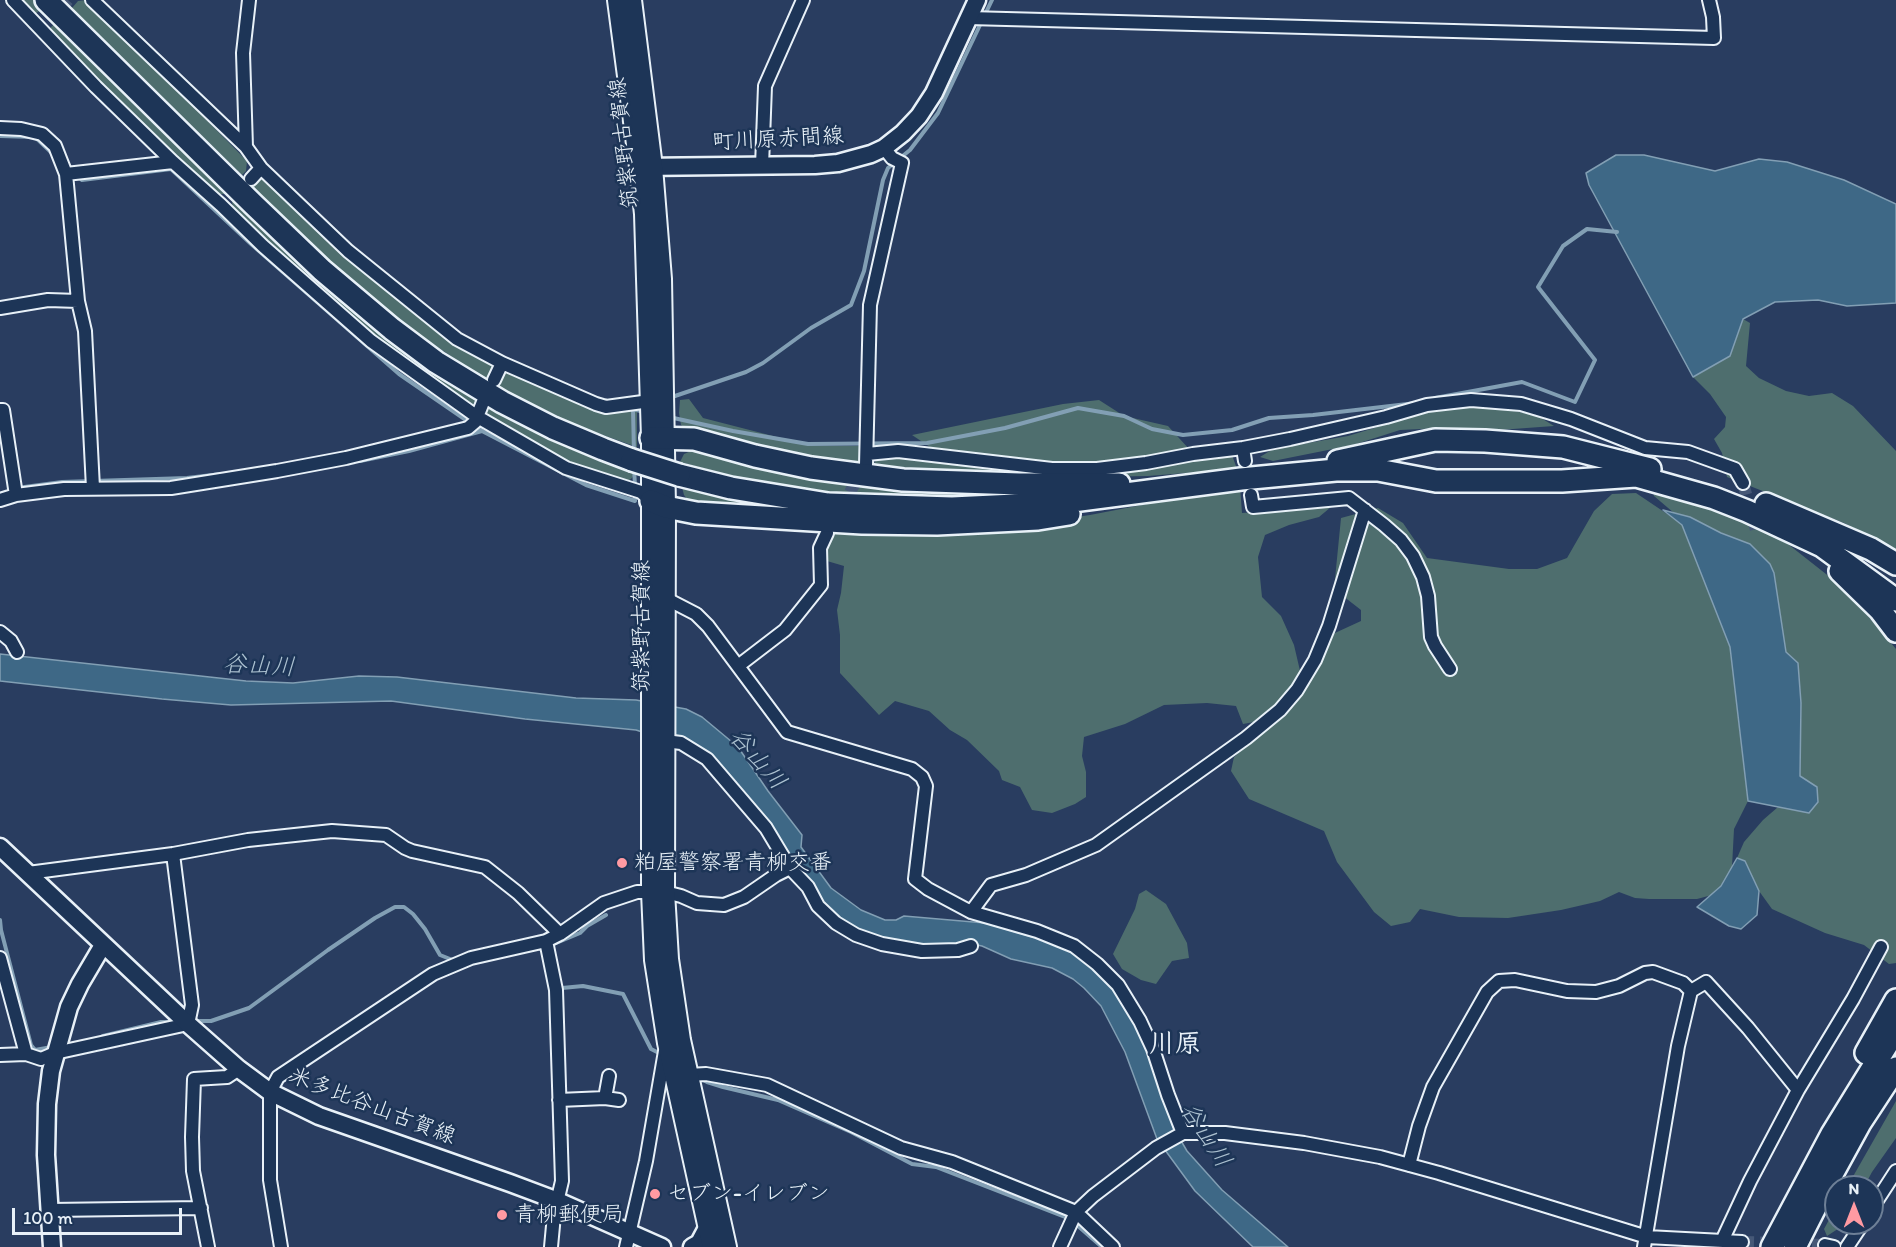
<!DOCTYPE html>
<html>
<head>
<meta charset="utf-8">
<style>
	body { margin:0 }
	#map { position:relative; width:1896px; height:1247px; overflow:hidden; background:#293d60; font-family:Itim,sans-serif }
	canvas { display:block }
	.north { position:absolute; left:1824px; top:1175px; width:60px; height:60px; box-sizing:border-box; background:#1d3557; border:2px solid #6e8097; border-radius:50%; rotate:0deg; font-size:16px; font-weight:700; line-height:24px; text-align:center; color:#e8f1f8 }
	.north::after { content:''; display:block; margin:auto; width:21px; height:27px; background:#ff9aa2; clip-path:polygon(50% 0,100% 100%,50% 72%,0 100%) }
	.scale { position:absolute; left:12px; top:1208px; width:170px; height:27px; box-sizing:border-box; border:3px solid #e8f1f8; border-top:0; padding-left:8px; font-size:18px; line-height:21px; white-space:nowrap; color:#e8f1f8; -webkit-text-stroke:4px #1d3557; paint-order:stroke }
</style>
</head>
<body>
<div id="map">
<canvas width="1896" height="1247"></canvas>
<div class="north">N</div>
<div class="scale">100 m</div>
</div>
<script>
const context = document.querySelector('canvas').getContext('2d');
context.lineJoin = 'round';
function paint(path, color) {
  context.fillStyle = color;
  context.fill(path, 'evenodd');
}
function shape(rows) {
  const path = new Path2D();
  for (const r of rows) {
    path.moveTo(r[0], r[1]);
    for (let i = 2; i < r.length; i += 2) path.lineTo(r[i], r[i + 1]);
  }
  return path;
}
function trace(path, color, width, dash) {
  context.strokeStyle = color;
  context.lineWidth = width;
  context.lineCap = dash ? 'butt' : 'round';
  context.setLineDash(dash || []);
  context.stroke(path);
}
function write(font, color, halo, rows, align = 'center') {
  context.font = font + ' Itim,"Klee One",sans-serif';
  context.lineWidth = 5;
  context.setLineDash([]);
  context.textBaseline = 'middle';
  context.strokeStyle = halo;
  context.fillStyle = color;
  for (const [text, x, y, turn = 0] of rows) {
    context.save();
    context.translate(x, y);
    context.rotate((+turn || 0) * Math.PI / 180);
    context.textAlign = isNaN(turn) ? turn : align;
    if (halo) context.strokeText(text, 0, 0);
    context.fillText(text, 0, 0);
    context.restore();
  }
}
const green = shape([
	[18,0,38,0,45,7,35,14,31,14],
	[86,0,116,28,247,161,246,171,242,175,72,8,78,1],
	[59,20,231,190,224,194,213,194,51,36,51,27],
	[261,176,263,177,334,246,393,296,454,341,489,360,493,366,492,373,488,381,418,334,344,276,289,226,250,185],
	[238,197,481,395,478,400,473,404,463,404,389,349,336,305,233,210,232,201],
	[1743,319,1750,323,1746,366,1759,378,1786,391,1809,396,1832,393,1853,406,1896,451,1896,549,1844,523,1727,477,1722,453,1714,439,1725,427,1726,417,1710,394,1693,377,1730,356],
	[509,372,599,410,637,407,637,447,580,427,498,387,496,385,501,375],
	[489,398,636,471,632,478,627,482,587,472,547,454,484,415],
	[689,399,703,418,812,446,859,446,861,457,860,463,857,468,690,432,681,425,679,413,680,400],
	[1099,400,1124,416,1168,426,1190,450,1093,466,1040,465,936,451,912,435,1063,404],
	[1459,402,1496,407,1538,416,1554,426,1499,430,1442,428,1400,430,1353,445,1273,461,1260,457,1273,449,1348,436],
	[691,451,702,451,1030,494,973,496,899,497,830,492,778,486,725,474,680,462,684,454],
	[886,454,1085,474,1232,455,1237,469,1148,476,1033,478,868,471,878,458],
	[680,479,863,518,690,503,684,495],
	[1240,486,1242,513,1331,507,1319,517,1289,525,1265,535,1258,557,1262,597,1281,616,1294,645,1301,675,1271,715,1254,722,1243,724,1236,706,1207,703,1164,705,1125,724,1084,737,1082,756,1086,772,1086,797,1075,804,1052,813,1032,810,1020,787,1002,780,999,771,967,740,950,730,929,711,895,701,879,715,840,673,840,635,837,610,841,593,844,566,827,561,823,550,824,528,1042,522,1090,515],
	[1652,487,1734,513,1779,537,1845,589,1896,649,1896,963,1889,964,1864,945,1825,933,1772,909,1759,891,1745,861,1737,858,1744,842,1763,820,1778,807,1809,813,1817,787,1800,777,1801,703,1798,663,1786,652,1774,573,1750,544,1718,532,1690,517,1674,513,1654,496],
	[1636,493,1682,524,1730,647,1748,801,1734,829,1732,867,1721,886,1712,895,1697,899,1649,899,1635,898,1619,892,1600,901,1561,910,1508,918,1459,917,1420,909,1410,922,1391,926,1374,912,1337,862,1324,831,1249,799,1231,771,1234,757,1302,694,1316,667,1324,638,1361,621,1361,610,1334,589,1341,518,1378,508,1403,523,1427,558,1509,569,1537,569,1567,558,1594,511,1612,494],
	[1146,890,1166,904,1187,943,1189,958,1172,961,1156,984,1141,980,1122,969,1113,954,1135,909,1139,894],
	[1896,1101,1896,1138,1872,1172,1864,1187,1847,1187],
	[1836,1207,1836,1223,1847,1223,1827,1236,1824,1229]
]);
const water = shape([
	[1616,155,1644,155,1715,171,1759,159,1787,162,1844,180,1896,204,1896,303,1847,306,1818,300,1775,302,1743,319,1730,356,1693,377,1589,185,1586,173,1616,155],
	[1663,510,1690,517,1721,533,1750,544,1770,564,1774,573,1786,652,1798,663,1801,703,1800,776,1817,787,1818,802,1809,813,1748,801,1730,647,1682,525,1663,510],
	[0,654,246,681,293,683,359,676,397,677,576,698,636,700,686,709,702,717,738,747,768,791,802,835,801,847,831,888,861,910,885,920,896,920,904,916,985,923,1046,941,1074,952,1094,968,1111,985,1140,1031,1156,1073,1173,1127,1187,1151,1222,1190,1288,1247,1253,1247,1195,1191,1157,1139,1125,1052,1101,1006,1084,988,1073,979,1052,968,1011,959,982,946,968,943,946,948,899,944,850,929,821,902,819,895,764,821,707,753,636,730,525,719,391,701,231,705,162,699,0,681,0,654],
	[1737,858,1745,861,1759,891,1757,915,1741,929,1729,926,1697,907,1721,886,1737,858]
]);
const stream = shape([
	[0,136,35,137,54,155],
	[78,176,82,180,171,169,251,244,399,374,482,431],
	[669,398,746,372,763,363,811,328,851,305,864,271,883,180,888,168,910,150,938,113,992,0],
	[1435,398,1522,382,1575,402,1595,360,1538,287,1563,246,1587,229,1617,232],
	[633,409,644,412],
	[633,409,634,454],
	[669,417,733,431,808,444,927,443,1005,428,1078,408,1124,416,1152,429,1183,435,1232,430,1269,418,1313,415,1416,403],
	[360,461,409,451,482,431,586,485,635,501,635,494],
	[634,467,635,487],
	[17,488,62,482,187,478,221,474],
	[0,920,1,930,31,1045,35,1050,52,1047],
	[549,946,580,933,587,926,606,915],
	[562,988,583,986,623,994,651,1049,661,1054],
	[195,1021,211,1021,249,1008,328,950,375,918,395,907,404,907,413,914,425,929,440,955,455,961],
	[103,1036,161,1022,175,1022],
	[700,1078,707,1082,723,1087,778,1100,851,1132,912,1164,936,1167,1065,1217,1078,1226,1102,1247]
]);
const streetTunnel = shape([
	[54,16,68,0],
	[1743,483,1756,530],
	[841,508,862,471],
	[1742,1242,1777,1243],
	[1794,1244,1825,1245]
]);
const street = shape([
	[13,0,96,87,173,162,221,205,263,246,371,341,476,416,566,468,641,492,651,501],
	[92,0,246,147,261,168,348,251,457,339,502,363,596,404,606,407,650,401],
	[969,18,1714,38,1713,17,1709,0],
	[0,128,21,129,42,134,55,146,66,174,78,301,85,331,93,488],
	[246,147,243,53,249,0],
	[762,166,765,86,803,0],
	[66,174,173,162],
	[251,179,261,168],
	[0,308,48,300,78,301],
	[494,380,502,363],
	[0,410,3,410,16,495],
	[1243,448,1245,461],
	[867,454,898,451,1052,469,1097,469,1146,463,1193,454,1243,448,1290,439,1386,417,1427,405,1471,400,1521,404,1571,419,1645,448,1688,452,1735,469,1743,483],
	[866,465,870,305,902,163,892,158,884,148],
	[1251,495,1253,507,1349,498,1384,525,1401,540,1413,556,1423,577,1428,596,1431,637,1435,646,1450,669],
	[0,500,16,495,64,489,171,488,277,471,346,458,468,428,475,422,483,402],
	[665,598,696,614,708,626,787,732,912,769,922,777,926,786,915,879,928,889,971,912,1037,931,1074,946,1097,964,1118,985,1140,1021,1153,1049,1168,1095,1183,1133],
	[0,632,11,641,17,652],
	[738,666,785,630,821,585,820,548,827,533],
	[665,741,681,743,707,759,766,828,790,868],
	[28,873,173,854,248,840,332,831,386,835,405,848,412,851,485,867,518,893,560,934],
	[971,912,991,885,1026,875,1096,845,1246,738,1280,710,1297,690,1315,660,1329,626,1365,510],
	[546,941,556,990,562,1181,554,1215,551,1247],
	[0,958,26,1054],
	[0,1055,26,1054,41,1059,55,1053,188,1024,192,1005,173,854],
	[689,1075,706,1074,767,1085,901,1148,952,1162,1076,1212,1113,1247],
	[605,1098,609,1076],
	[559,1100,605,1098,619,1100],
	[1409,1165,1419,1126,1433,1087,1487,992,1499,981,1515,980,1567,991,1596,992,1619,986,1645,973,1653,972,1683,983,1691,991],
	[1872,1208,1896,1171],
	[50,1210,201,1208],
	[1722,1241,1750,1181,1798,1090,1853,999,1881,947],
	[1825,1245,1834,1247],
	[208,1247,193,1171,192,1137,194,1079,227,1077,239,1069],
	[281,1247,270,1180,270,1092,278,1077,433,974,471,958,546,941,560,934,604,903,637,892,665,892,681,896,697,903,724,905,744,897,776,875,790,868,808,887,818,906,836,923,856,935,882,944,922,951,958,950,971,946],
	[626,1247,646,1161,665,1051],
	[1060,1247,1076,1212,1093,1196,1156,1148,1183,1133,1225,1133,1304,1143,1380,1157,1439,1173,1647,1237,1742,1242],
	[1644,1247,1678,1046,1691,991,1706,982,1748,1028,1798,1090],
	[1847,1247,1863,1223]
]);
const secondary = shape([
	[639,167,815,165,838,163,871,154,884,148,903,133,919,116,934,93,977,0],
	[0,847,188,1024,239,1069,270,1092,319,1116,510,1183,558,1201,662,1247],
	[52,1247,46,1155,47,1104,51,1071,69,1007,80,984,103,945],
	[692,1247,699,1243,707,1228]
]);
const primary = shape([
	[617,0,639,167,644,214,646,279,651,438,651,892,654,960,667,1043,712,1247],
	[632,0,653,167,662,279,666,507,665,892,669,959,681,1040,727,1247]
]);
const highway = shape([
	[46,0,253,204,322,270,392,329,436,362,502,402,553,428,603,449,632,460],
	[651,438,694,439,755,456,811,468,903,480,1019,484,1119,484],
	[1338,461,1435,440,1485,441,1563,447,1650,469],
	[679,475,731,488,828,504,952,508,1057,503,1241,479,1336,470,1378,470,1436,481,1562,481,1636,476,1714,498,1747,511,1822,546,1896,600],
	[651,501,666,507,696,513,862,523,937,524,1038,519,1069,514],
	[1766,504,1871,549,1896,564],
	[1840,571,1880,610,1896,631],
	[1866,1053,1896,1000],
	[1772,1247,1832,1134,1896,1030],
	[1795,1247,1831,1176,1860,1123,1896,1068]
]);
const highwayBridge = shape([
	[632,460,679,475]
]);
const markers = [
	[622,863,6,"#ff9aa2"],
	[655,1194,6,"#ff9aa2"],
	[502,1215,6,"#ff9aa2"]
];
const streetNames = [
	["町川原赤間線",778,140,-3],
	["筑紫野古賀線",625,143,-96],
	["筑紫野古賀線",642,626,-90],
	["米多比谷山古賀線",372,1107,21]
];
const poiNames = [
	["粕屋警察署青柳交番",634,863],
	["セブン-イレブン",667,1194],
	["青柳郵便局",514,1215]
];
const waterNames = [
	["谷山川",259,667,3],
	["谷山川",757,760,49],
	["谷山川",1205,1136,57]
];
const quarterNames = [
	["川原",1175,1045]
];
paint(green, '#4e6e6e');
paint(water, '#3e6886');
trace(water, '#829fb4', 1.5);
trace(stream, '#829fb4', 4);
trace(streetTunnel, '#465877', 12, [12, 6]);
trace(street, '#e8f1f8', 16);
trace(secondary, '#e8f1f8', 21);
trace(primary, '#e8f1f8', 22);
trace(highway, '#e8f1f8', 26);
trace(street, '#1d3557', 12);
trace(secondary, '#1d3557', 16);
trace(primary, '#1d3557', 18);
trace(highway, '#1d3557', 21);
trace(highwayBridge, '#e8f1f8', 26, []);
trace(highwayBridge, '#1d3557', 21);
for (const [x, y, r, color] of markers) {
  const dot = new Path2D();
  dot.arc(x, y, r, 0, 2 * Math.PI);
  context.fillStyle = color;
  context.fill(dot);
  trace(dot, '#1d3557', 2);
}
write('22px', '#e8f1f8', '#1d3557', streetNames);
write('22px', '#e8f1f8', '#1d3557', poiNames, 'left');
write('italic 24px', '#acc1d0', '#1d3557', waterNames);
write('bold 26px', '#e8f1f8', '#1d3557', quarterNames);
</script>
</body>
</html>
